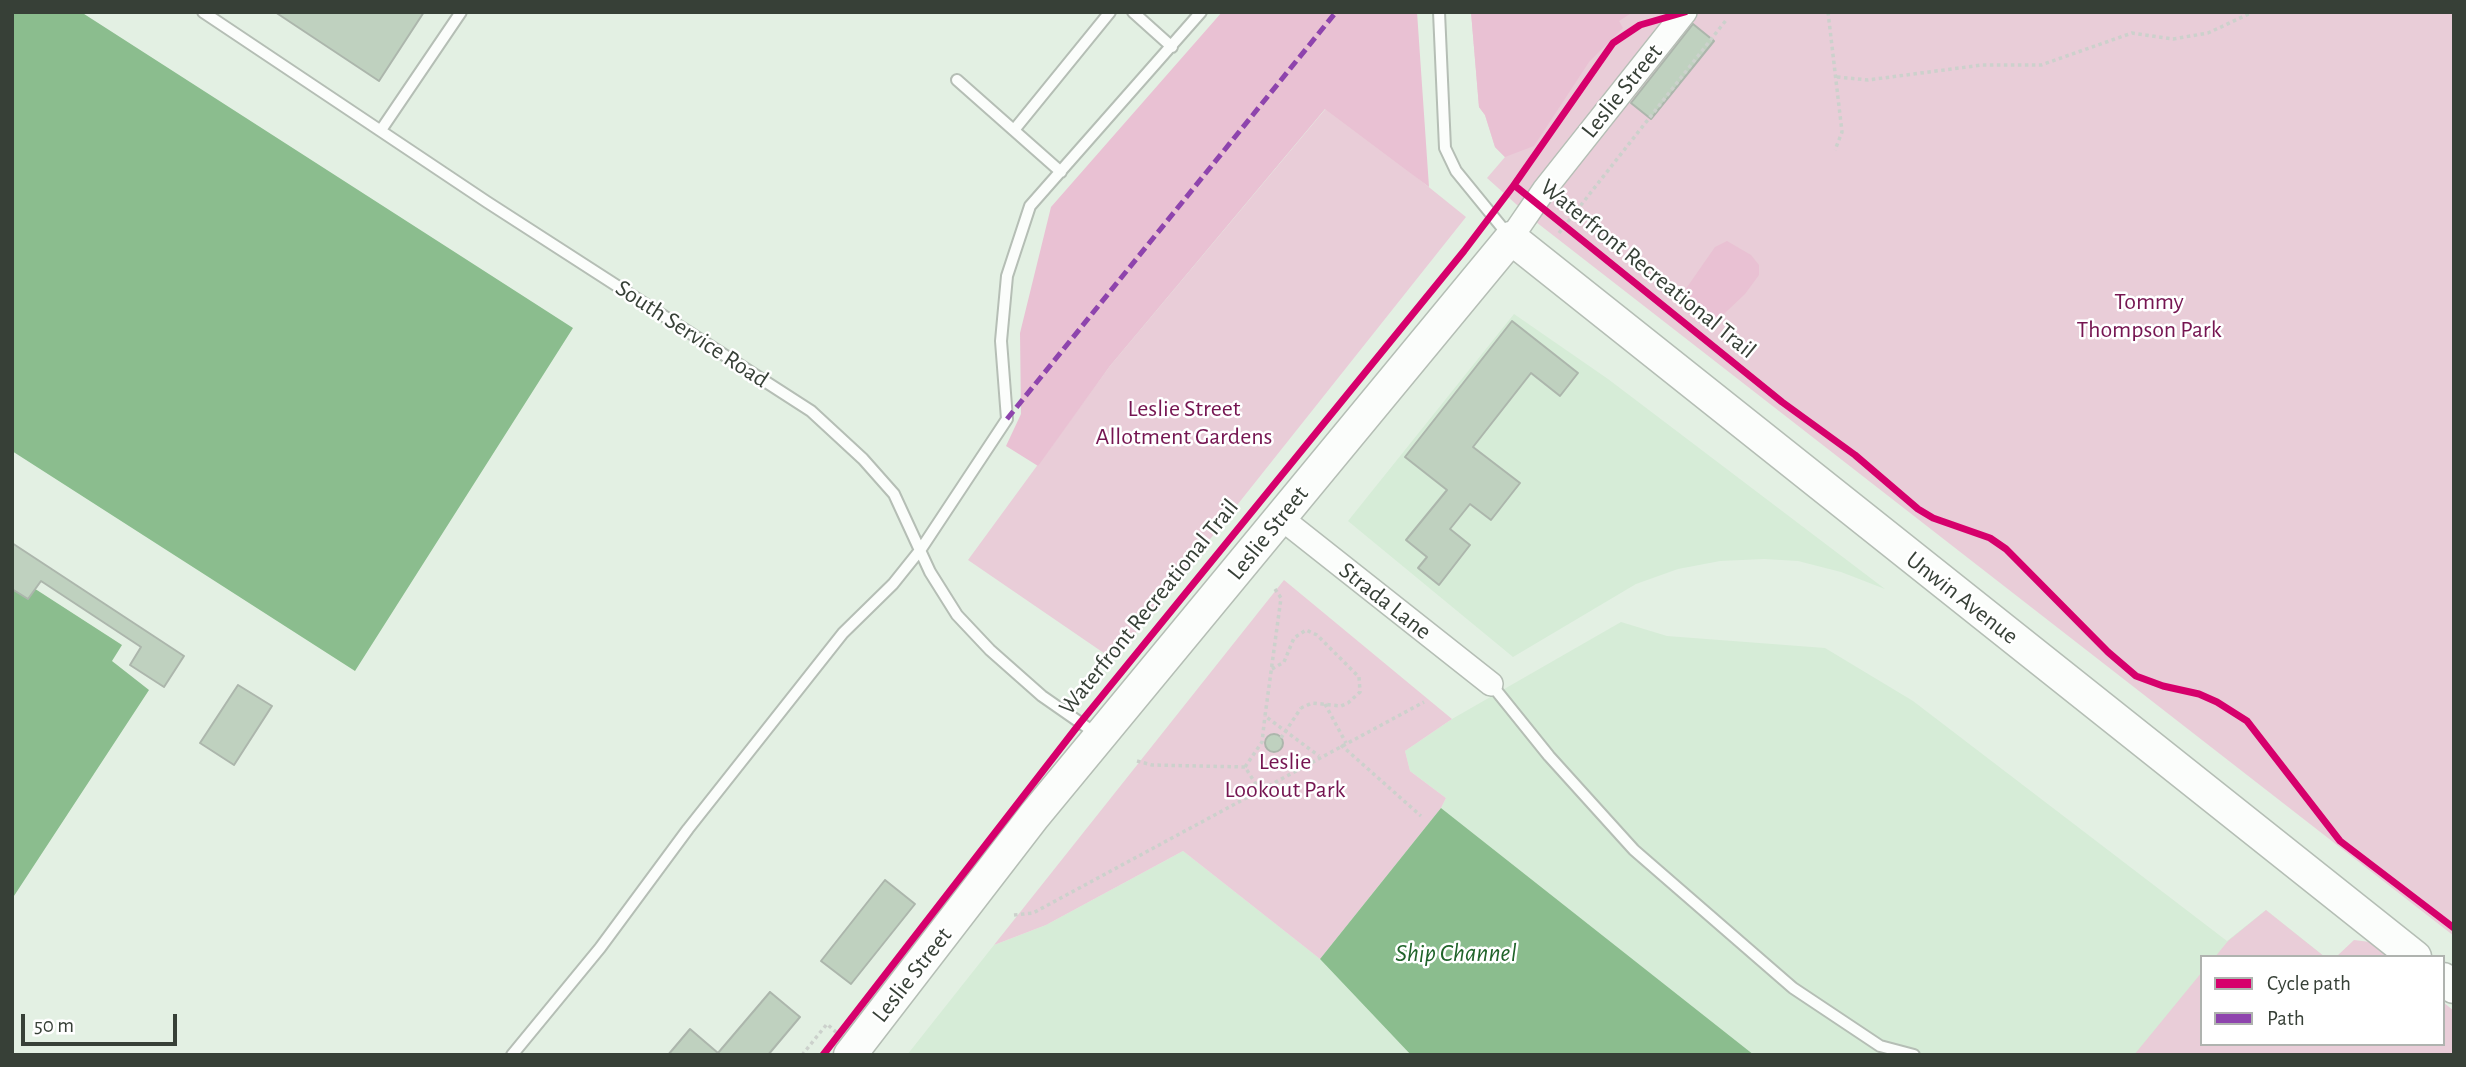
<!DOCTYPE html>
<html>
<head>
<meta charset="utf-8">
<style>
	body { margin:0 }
	#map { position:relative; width:2466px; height:1067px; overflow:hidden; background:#e3f0e3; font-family:"Alegreya Sans",sans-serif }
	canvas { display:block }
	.frame { position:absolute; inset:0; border:14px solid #374037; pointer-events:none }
	.legend { position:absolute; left:2200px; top:955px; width:245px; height:91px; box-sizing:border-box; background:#fff; border:2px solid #afb3af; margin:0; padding:9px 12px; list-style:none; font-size:21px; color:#374037 }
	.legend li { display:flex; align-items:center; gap:14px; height:35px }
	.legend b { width:35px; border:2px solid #afb3af }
	.scale { position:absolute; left:21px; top:1014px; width:156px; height:32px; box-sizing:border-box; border:4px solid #374037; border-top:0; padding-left:9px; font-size:21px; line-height:24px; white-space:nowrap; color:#374037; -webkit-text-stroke:5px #fff; paint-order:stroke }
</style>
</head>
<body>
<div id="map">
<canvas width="2466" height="1067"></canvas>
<div class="frame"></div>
<ul class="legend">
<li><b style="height:9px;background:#d6006c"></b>Cycle path</li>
<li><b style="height:9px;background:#8e44ad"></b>Path</li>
</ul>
<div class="scale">50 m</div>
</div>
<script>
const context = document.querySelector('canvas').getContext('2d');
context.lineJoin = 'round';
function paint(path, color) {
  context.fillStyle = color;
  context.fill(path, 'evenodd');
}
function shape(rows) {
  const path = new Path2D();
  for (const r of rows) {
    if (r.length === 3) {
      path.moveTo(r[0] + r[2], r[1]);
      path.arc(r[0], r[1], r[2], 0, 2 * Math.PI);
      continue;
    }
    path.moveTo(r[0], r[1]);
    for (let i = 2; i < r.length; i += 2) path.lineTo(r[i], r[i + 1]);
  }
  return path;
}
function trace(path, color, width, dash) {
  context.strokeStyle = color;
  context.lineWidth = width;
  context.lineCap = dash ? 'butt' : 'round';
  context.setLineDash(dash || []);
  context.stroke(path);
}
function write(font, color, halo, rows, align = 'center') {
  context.font = font + ' "Alegreya Sans",sans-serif';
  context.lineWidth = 5;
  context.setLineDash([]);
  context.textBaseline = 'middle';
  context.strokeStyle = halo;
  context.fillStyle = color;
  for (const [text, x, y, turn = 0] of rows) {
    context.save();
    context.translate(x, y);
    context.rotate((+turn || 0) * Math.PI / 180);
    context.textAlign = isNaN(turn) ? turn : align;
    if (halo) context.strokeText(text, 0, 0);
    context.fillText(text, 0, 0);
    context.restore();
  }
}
const built = shape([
	[1514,314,1608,379,1885,589,1841,572,1798,561,1764,559,1720,561,1678,569,1636,584,1513,657,1348,521],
	[1621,622,1667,636,1825,648,1913,701,2227,941,2266,910,2325,957,2202,957,2202,1044,2436,1044,2450,1055,1754,1055,1441,808,1446,798,1410,771,1405,751,1452,719],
	[1183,851,1320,959,1411,1055,907,1055,994,945,1046,925]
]);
const green = shape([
	[1471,12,2454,12,2454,936,1536,222,1487,178,1505,157,1495,147,1485,115,1479,107],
	[1328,106,1466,217,1114,660,968,560,1110,366],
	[1284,580,1452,719,1405,751,1410,771,1446,798,1441,808,1320,959,1183,851,1046,925,994,945],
	[2266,910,2306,942,2325,957,2215,957,2228,941],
	[2354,940,2370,942,2388,957,2336,957],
	[2202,972,2202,1044,2443,1044,2443,1002,2454,1011,2454,1055,2134,1055]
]);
const forest = shape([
	[1222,12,1417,12,1429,187,1325,109,1110,366,1038,466,1006,446,1021,414,1020,333,1051,207],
	[1471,12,1633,12,1619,21,1623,28,1589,62,1534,146,1505,157,1495,147,1485,115,1479,107],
	[1727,241,1751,255,1759,265,1759,275,1745,294,1708,329,1676,303,1715,247]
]);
const water = shape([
	[12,12,81,12,573,328,355,671,12,451],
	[26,583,122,645,112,661,149,690,12,899,12,591],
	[1441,808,1754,1055,1411,1055,1320,959]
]);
const building = shape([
	[275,12,424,12,379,81,275,12],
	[1693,24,1714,41,1651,119,1631,103,1693,24],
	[1512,321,1578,373,1560,396,1531,373,1473,447,1520,483,1491,520,1470,504,1450,529,1470,545,1439,585,1418,568,1427,557,1406,540,1447,490,1405,457,1512,321],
	[12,543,184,656,164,687,130,665,141,647,41,581,28,599,12,589,12,543],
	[238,685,272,706,234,765,200,743,238,685],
	[1274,743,9],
	[885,880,915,904,851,984,821,961,885,880],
	[770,992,800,1017,768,1055,668,1055,690,1029,718,1053,770,992]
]);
const path = shape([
	[1828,12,1842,132,1835,150],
	[1837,77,1868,80,1982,65,2041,65,2132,33,2173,39,2208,33,2253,12],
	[1559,233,1727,19],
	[1275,589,1281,598,1265,716,1319,756],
	[1272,669,1284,662,1294,638,1306,630,1317,635,1359,677,1360,692,1348,703,1341,706,1312,703,1301,708],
	[1325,704,1346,743],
	[1341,745,1421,816],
	[1137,761,1152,765,1245,767,1259,789],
	[1245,767,1262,742,1265,716],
	[1014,915,1033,913,1424,702],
	[802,1055,827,1024,837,1033]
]);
const lane = shape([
	[203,12,487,202,811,411,863,459,894,494,930,572,957,615,990,650,1042,696,1098,735],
	[1133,12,1172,47],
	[1439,12,1445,148,1456,171,1509,236],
	[957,80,1061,172],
	[381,130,461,12],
	[1014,130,1110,12],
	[1491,684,1549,756,1634,850,1793,988,1880,1046,1914,1055],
	[512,1055,600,948,688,829,843,633,893,584,921,549,1007,419,1001,341,1007,276,1030,206,1201,12]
]);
const street = shape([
	[1511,238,1544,190,1685,12],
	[1281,518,1491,684]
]);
const secondary = shape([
	[2443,979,2454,987],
	[850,1055,1034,816,1511,238,2415,957]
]);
const pathBridge = shape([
	[1281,738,1301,708]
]);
const quiet = shape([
	[1007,419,1336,12]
]);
const cycleway = shape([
	[1514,185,1782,402,1855,455,1918,509,1933,518,1990,538,2006,549,2108,652,2136,676,2163,686,2199,694,2217,702,2247,721,2340,841,2454,928],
	[823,1055,1080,723,1464,251,1514,185,1613,43,1640,25,1685,12]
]);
const streetNames = [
	["Leslie Street",1622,91,-51],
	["Waterfront Recreational Trail",1648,269,39],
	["South Service Road",692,334,33],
	["Leslie Street",1268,533,-51],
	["Unwin Avenue",1962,598,38],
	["Strada Lane",1385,601,38],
	["Waterfront Recreational Trail",1149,607,-51],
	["Leslie Street",912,975,-52]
];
const parkNames = [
	["Tommy",2149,302],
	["Thompson Park",2149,330],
	["Leslie Street",1184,409],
	["Allotment Gardens",1184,437],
	["Leslie",1285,762],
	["Lookout Park",1285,790]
];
const waterNames = [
	["Ship Channel",1456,953]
];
paint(built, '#d6ecd7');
paint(green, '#e9cdd8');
paint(forest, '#e9c1d3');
paint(water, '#8bbd8e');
paint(building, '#bfd1bf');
trace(building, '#acb6ac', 2);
trace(lane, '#b5beb5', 14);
trace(street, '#b5beb5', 26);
trace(secondary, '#b5beb5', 35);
trace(path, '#ccd1cc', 3.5, [3.5, 3.5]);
trace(lane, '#fbfdfb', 10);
trace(street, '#fbfdfb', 23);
trace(secondary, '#fbfdfb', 32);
trace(pathBridge, '#ccd1cc', 3.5, [3.5, 3.5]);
trace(quiet, '#8e44ad', 5, [10, 5]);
trace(cycleway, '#d6006c', 7);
write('24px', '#374037', '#fff', streetNames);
write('24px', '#751551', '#fff', parkNames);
write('italic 26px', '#20642a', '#fff', waterNames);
</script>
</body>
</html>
